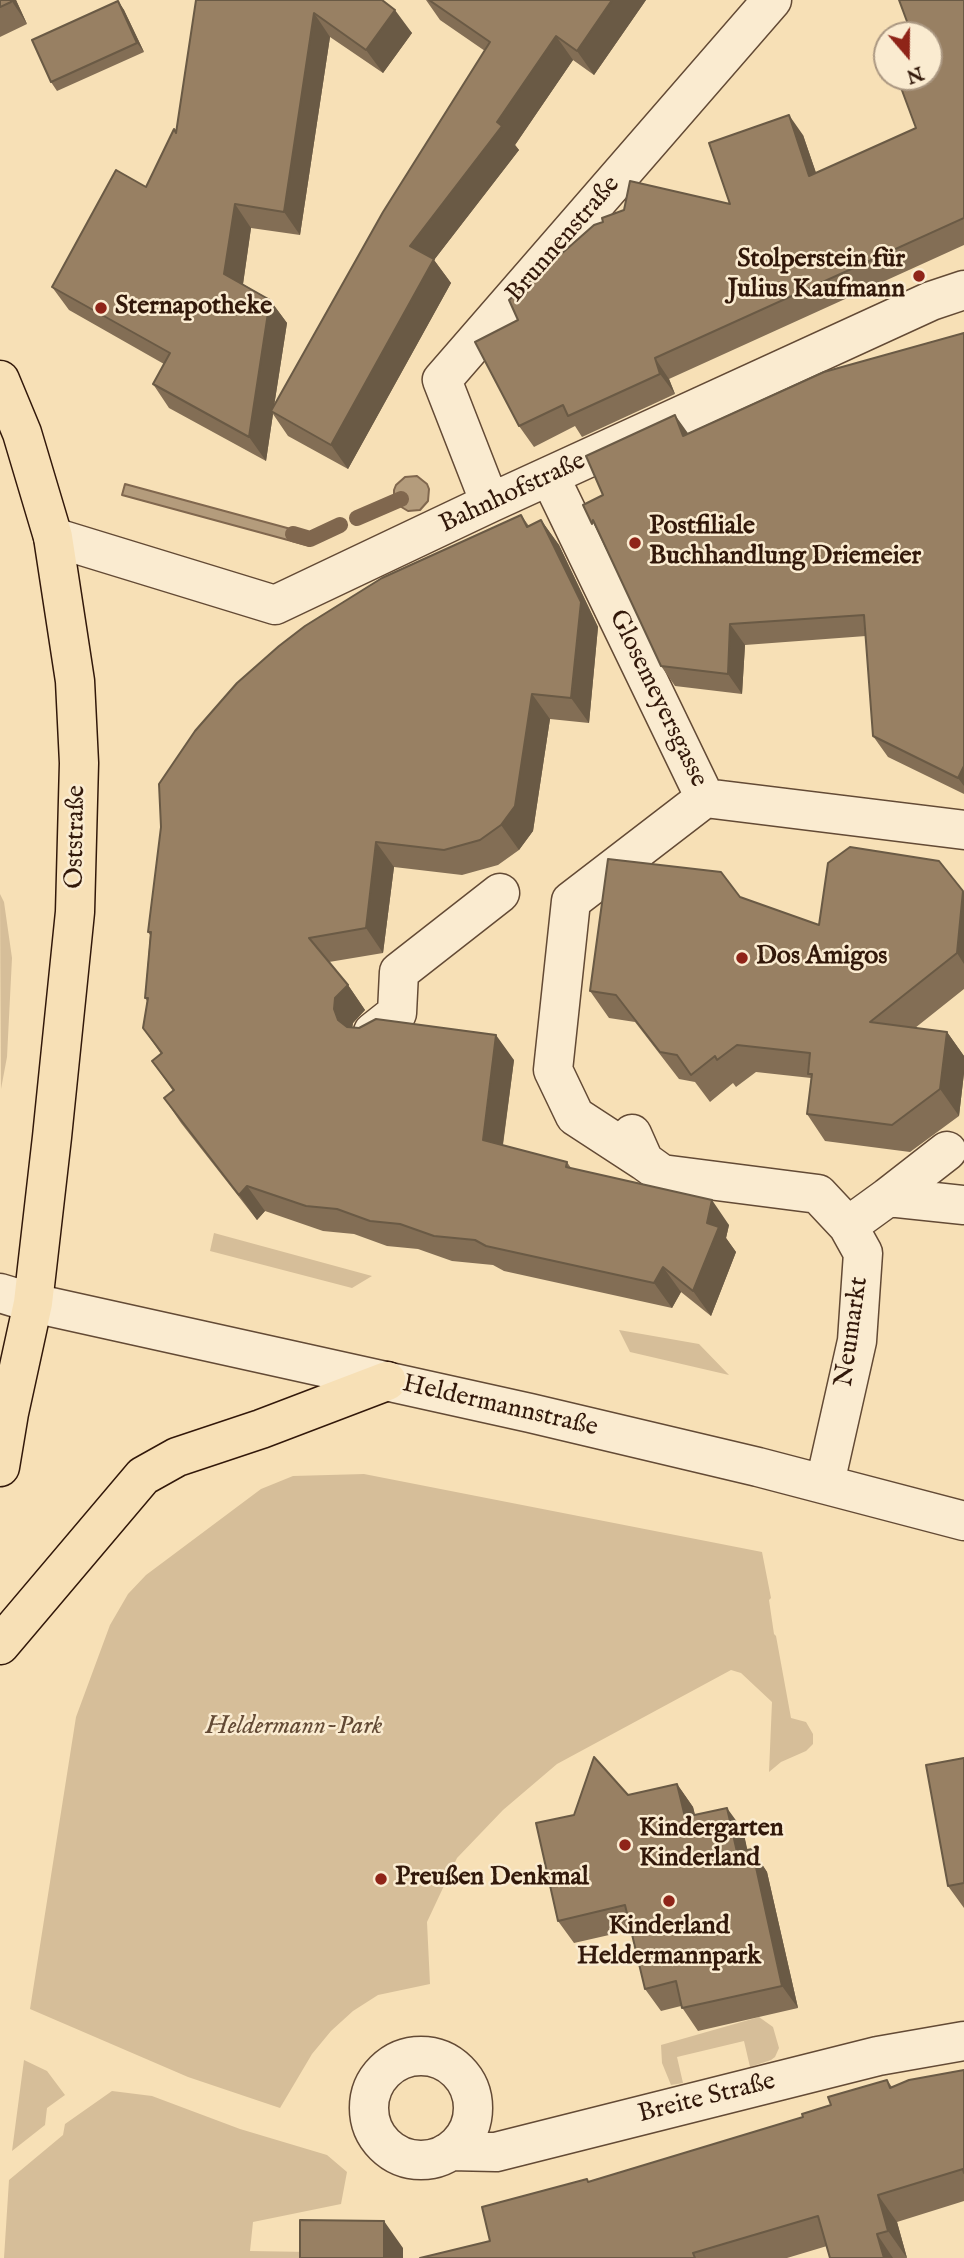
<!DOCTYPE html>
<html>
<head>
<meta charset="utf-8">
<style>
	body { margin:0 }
	#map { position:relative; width:964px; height:2258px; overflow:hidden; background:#f7e0b6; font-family:"IM FELL English",serif }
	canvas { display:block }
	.north { position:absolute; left:873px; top:21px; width:70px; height:70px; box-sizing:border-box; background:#faebd0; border:2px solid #aa9781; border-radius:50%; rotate:160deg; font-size:19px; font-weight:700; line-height:28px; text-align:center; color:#32180a }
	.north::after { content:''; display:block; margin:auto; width:24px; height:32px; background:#8f2418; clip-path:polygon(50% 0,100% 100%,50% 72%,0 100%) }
</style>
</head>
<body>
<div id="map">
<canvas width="964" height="2258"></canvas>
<div class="north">N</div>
</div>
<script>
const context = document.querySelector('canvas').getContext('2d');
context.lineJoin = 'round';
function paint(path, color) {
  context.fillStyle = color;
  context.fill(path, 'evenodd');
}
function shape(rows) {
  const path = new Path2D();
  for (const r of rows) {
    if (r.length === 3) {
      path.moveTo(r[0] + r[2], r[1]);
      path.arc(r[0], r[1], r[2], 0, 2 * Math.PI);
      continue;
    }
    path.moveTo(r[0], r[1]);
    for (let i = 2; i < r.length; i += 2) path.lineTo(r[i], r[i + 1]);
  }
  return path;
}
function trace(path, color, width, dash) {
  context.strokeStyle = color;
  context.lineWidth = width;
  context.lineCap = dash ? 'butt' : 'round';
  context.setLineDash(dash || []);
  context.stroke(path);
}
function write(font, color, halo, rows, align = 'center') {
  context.font = font + ' "IM FELL English",serif';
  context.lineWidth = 5;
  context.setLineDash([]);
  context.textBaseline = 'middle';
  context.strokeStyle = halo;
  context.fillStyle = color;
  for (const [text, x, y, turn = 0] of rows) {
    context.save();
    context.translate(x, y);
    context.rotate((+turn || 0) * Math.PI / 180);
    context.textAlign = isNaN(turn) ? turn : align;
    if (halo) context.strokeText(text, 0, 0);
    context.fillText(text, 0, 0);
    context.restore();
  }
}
const green = shape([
	[0,894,4,902,12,958,7,1057,1,1089],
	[214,1233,372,1276,352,1288,210,1251],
	[619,1330,699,1344,729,1375,630,1352],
	[364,1474,762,1552,771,1598,769,1600,774,1634,776,1636,791,1718,806,1722,813,1734,813,1744,806,1751,781,1762,769,1772,772,1702,741,1673,731,1670,557,1764,503,1810,457,1858,427,1922,430,1984,378,1995,353,2011,331,2031,312,2054,280,2108,188,2077,30,2009,76,1717,110,1625,128,1594,146,1575,261,1489,293,1476],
	[759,2017,773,2027,779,2048,775,2057,771,2060,750,2067,744,2041,677,2057,683,2083,671,2085,662,2063,661,2045],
	[24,2060,47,2071,65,2095,47,2108,45,2125,12,2151],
	[112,2091,152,2096,240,2129,327,2155,347,2172,341,2204,253,2222,250,2251,310,2252,310,2258,4,2258,9,2180,63,2135,65,2124]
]);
const water = shape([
	[417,476,427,484,429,489,428,501,420,510,408,511,398,505,394,496,394,490,396,485,405,477,417,476],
	[125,484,313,535,310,546,122,495,125,484]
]);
const stream = shape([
	[357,518,401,499],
	[293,534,310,539,340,525]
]);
const minor = shape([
	[550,477,705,798],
	[490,503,442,380,772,0],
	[53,537,275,605,490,503,931,301,964,290],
	[705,798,964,830],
	[373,1032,397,1013,399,972,500,893],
	[632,1134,644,1161,662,1174,818,1194,848,1226,863,1253,857,1341,825,1483],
	[644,1161,575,1116,553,1070,571,901,705,798],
	[888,1197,947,1151],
	[848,1226,888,1197,964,1205],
	[0,1293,33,1303,530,1413,758,1467,964,1521],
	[421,2108,52],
	[450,2151,496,2152,878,2056,964,2041]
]);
const major = shape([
	[0,380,22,433,53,537,75,681,79,763,75,912,52,1137,33,1303,9,1413,0,1467],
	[0,1645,143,1476,177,1457,261,1429,387,1381]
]);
const wall = shape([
	[0,0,16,0,27,24,0,37],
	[196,0,382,0,412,33,383,73,330,37,300,235,251,228,243,284,270,300,287,323,274,406,485,51,440,20,426,0,646,0,594,75,573,60,515,145,519,150,434,260,451,283,348,469,288,436,273,414,266,461,169,408,153,384,164,364,69,310,52,287,146,187,176,132],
	[964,0,964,245,669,379,675,394,582,437,575,426,534,447,519,426,518,320,730,204,803,135,816,173,916,128,929,77],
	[118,1,124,10,144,52,57,91,51,82],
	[964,333,964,794,888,757,873,736,866,636,745,645,742,694,675,686,661,666,603,495,688,434],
	[521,515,529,526,541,520,559,545,598,627,589,723,550,719,533,831,519,850,498,865,462,875,394,867,383,953,329,962,348,985,365,1010,353,1023,352,1028,514,1060,503,1145,567,1162,571,1168,729,1225,726,1238,736,1252,711,1316,681,1292,672,1308,504,1271,493,1265,452,1261,418,1249,387,1246,354,1234,323,1231,265,1211,257,1220,181,1123,164,1098,173,1091,152,1061,161,1054,143,1028,147,1001,145,998,150,935,148,932],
	[939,861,964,893,964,989,915,1028,947,1032,964,1056,964,1073,959,1116,910,1152,825,1141,807,1114,811,1078,756,1072,736,1087,733,1083,710,1102,695,1082,679,1079,635,1022,609,1018,590,991,740,897,819,925],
	[964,1758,964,1908,948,1886],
	[677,1784,693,1807,695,1815,743,1830,747,1850,752,1849,767,1872,798,2008,698,2031,681,2006,661,2011,645,1989,631,1930,574,1943,558,1921,574,1815,628,1795],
	[964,2070,964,2201,897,2222,907,2258,830,2258,827,2246,787,2258,420,2258,490,2241,587,2179,589,2182,803,2117,887,2080,892,2087]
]);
const shadedWall = shape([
	[11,0,16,0,27,24],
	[612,0,646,0,594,75,577,51],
	[118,1,124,10,144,52,137,43],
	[395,10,412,33,383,73,366,50],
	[314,13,330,37,300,235,284,212],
	[556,36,573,60,515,145,519,150,434,260,451,283,348,469,331,445,410,246,497,122],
	[789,115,803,135,824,196,809,176],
	[235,204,251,228,241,298,224,274],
	[270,300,287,323,273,413,271,411,273,414,266,461,249,437],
	[655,358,669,379,675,394,660,374],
	[675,415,690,436,683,436],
	[541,520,559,545,598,627,589,723,571,698],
	[730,624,745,645,742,694,728,674],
	[532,694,550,719,533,831,519,850,501,825],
	[964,766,964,786,958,778],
	[376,842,394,867,383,953,366,928],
	[963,891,964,893,964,964,957,953],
	[348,985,365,1010,353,1023,351,1034,338,1020,334,1009,335,998],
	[947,1032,964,1056,964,1073,959,1116,940,1089],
	[496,1035,514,1060,500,1165,483,1140],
	[247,1186,265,1211,257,1220,239,1195],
	[712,1200,729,1225,726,1238,736,1252,711,1316,693,1291],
	[663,1267,681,1292,672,1308,654,1283],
	[677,1784,693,1807,701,1839,685,1817],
	[727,1808,743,1830,753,1875,737,1852],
	[752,1849,767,1872,798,2008,782,1986],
	[878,2195,897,2222,907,2258,888,2231],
	[384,2221,403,2248,403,2258,384,2258],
	[877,2234,893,2258,884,2258]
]);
const building = shape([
	[0,0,11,0,11,2,0,7,0,0],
	[196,0,382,0,395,10,366,50,314,13,284,212,235,204,224,274,270,300,249,437,153,384,170,353,52,287,116,170,146,187,174,129,176,133,196,0],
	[429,0,612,0,577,51,556,36,497,122,502,126,410,246,434,259,331,445,271,411,383,212,490,42,429,0],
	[899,0,964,0,964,218,655,358,660,374,568,416,563,405,519,426,475,342,518,320,509,300,594,225,603,222,602,218,624,210,630,181,730,204,709,143,789,115,809,176,916,128,897,77,929,77,929,35,912,35,899,0],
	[118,1,137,43,51,82,32,40,118,1],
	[964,333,964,766,958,778,873,736,864,615,730,624,728,674,661,666,593,520,592,524,583,505,603,495,586,456,675,415,683,436,824,372,964,333],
	[521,515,527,527,541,520,581,602,571,698,532,694,515,806,501,825,480,840,444,850,376,842,366,928,309,938,348,985,335,998,334,1009,338,1020,347,1027,359,1028,376,1019,496,1035,483,1140,567,1162,566,1167,712,1200,707,1223,719,1227,693,1291,663,1267,654,1283,486,1246,475,1240,434,1236,400,1224,370,1221,337,1209,306,1206,247,1186,239,1195,164,1098,174,1090,152,1061,162,1053,143,1028,148,998,145,998,151,932,148,932,161,827,159,784,195,731,237,683,279,646,305,626,382,578,521,515],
	[850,847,939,861,963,891,957,953,870,1022,947,1032,940,1089,892,1125,807,1114,812,1074,808,1074,810,1053,737,1045,717,1060,715,1056,691,1075,677,1055,660,1052,616,995,590,991,608,859,721,872,740,897,819,925,828,863,850,847],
	[594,1757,628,1795,677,1784,685,1817,727,1808,737,1852,752,1849,782,1986,682,2008,676,1981,645,1989,625,1905,558,1921,536,1823,574,1815,594,1757],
	[964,1758,964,1883,948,1886,926,1765,964,1758],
	[964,2070,964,2173,963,2169,878,2195,888,2231,877,2234,884,2258,830,2258,818,2216,693,2253,695,2258,420,2258,490,2241,482,2207,587,2179,588,2182,803,2117,802,2114,831,2105,828,2097,887,2080,890,2088,909,2080,964,2070],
	[300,2220,384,2221,384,2258,300,2258,300,2220]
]);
const markers = [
	[919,276,7,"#8f2418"],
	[101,308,7,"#8f2418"],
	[635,543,7,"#8f2418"],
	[742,958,7,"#8f2418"],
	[625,1845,7,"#8f2418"],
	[381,1879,7,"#8f2418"],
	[669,1901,7,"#8f2418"]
];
const streetNames = [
	["Brunnenstraße",564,240,-49],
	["Bahnhofstraße",513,494,-25],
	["Glosemeyersgasse",657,699,64],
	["Oststraße",77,837,-89],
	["Neumarkt",853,1332,-82],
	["Heldermannstraße",500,1407,13],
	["Breite Straße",707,2099,-14]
];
const poiNames = [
	["Stolperstein für",905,261,"right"],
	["Julius Kaufmann",905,291,"right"],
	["Sternapotheke",115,308],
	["Postfiliale",649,528],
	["Buchhandlung Driemeier",649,558],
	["Dos Amigos",756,958],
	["Kindergarten",639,1830],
	["Kinderland",639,1860],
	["Preußen Denkmal",395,1879],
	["Kinderland",669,1928,"center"],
	["Heldermannpark",669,1958,"center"]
];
const parkNames = [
	["Heldermann-Park",294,1728]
];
paint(green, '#d6be99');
paint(water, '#b49c7c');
trace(water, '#80674e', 2);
trace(stream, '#80674e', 16);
trace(minor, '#634a35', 41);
trace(major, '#32180a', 41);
trace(minor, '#faebd0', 38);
trace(major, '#f7e0b6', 38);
paint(wall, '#836e55');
paint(shadedWall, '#6a5a45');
paint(building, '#988063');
trace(building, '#6a5a45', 2);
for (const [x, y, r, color] of markers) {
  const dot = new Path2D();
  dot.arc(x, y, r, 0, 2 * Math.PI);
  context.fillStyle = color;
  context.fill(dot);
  trace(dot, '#faebd0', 2.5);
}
write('26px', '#32180a', '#faebd0', streetNames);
write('bold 26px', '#32180a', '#faebd0', poiNames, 'left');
write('italic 26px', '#634a35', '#faebd0', parkNames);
</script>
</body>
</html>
